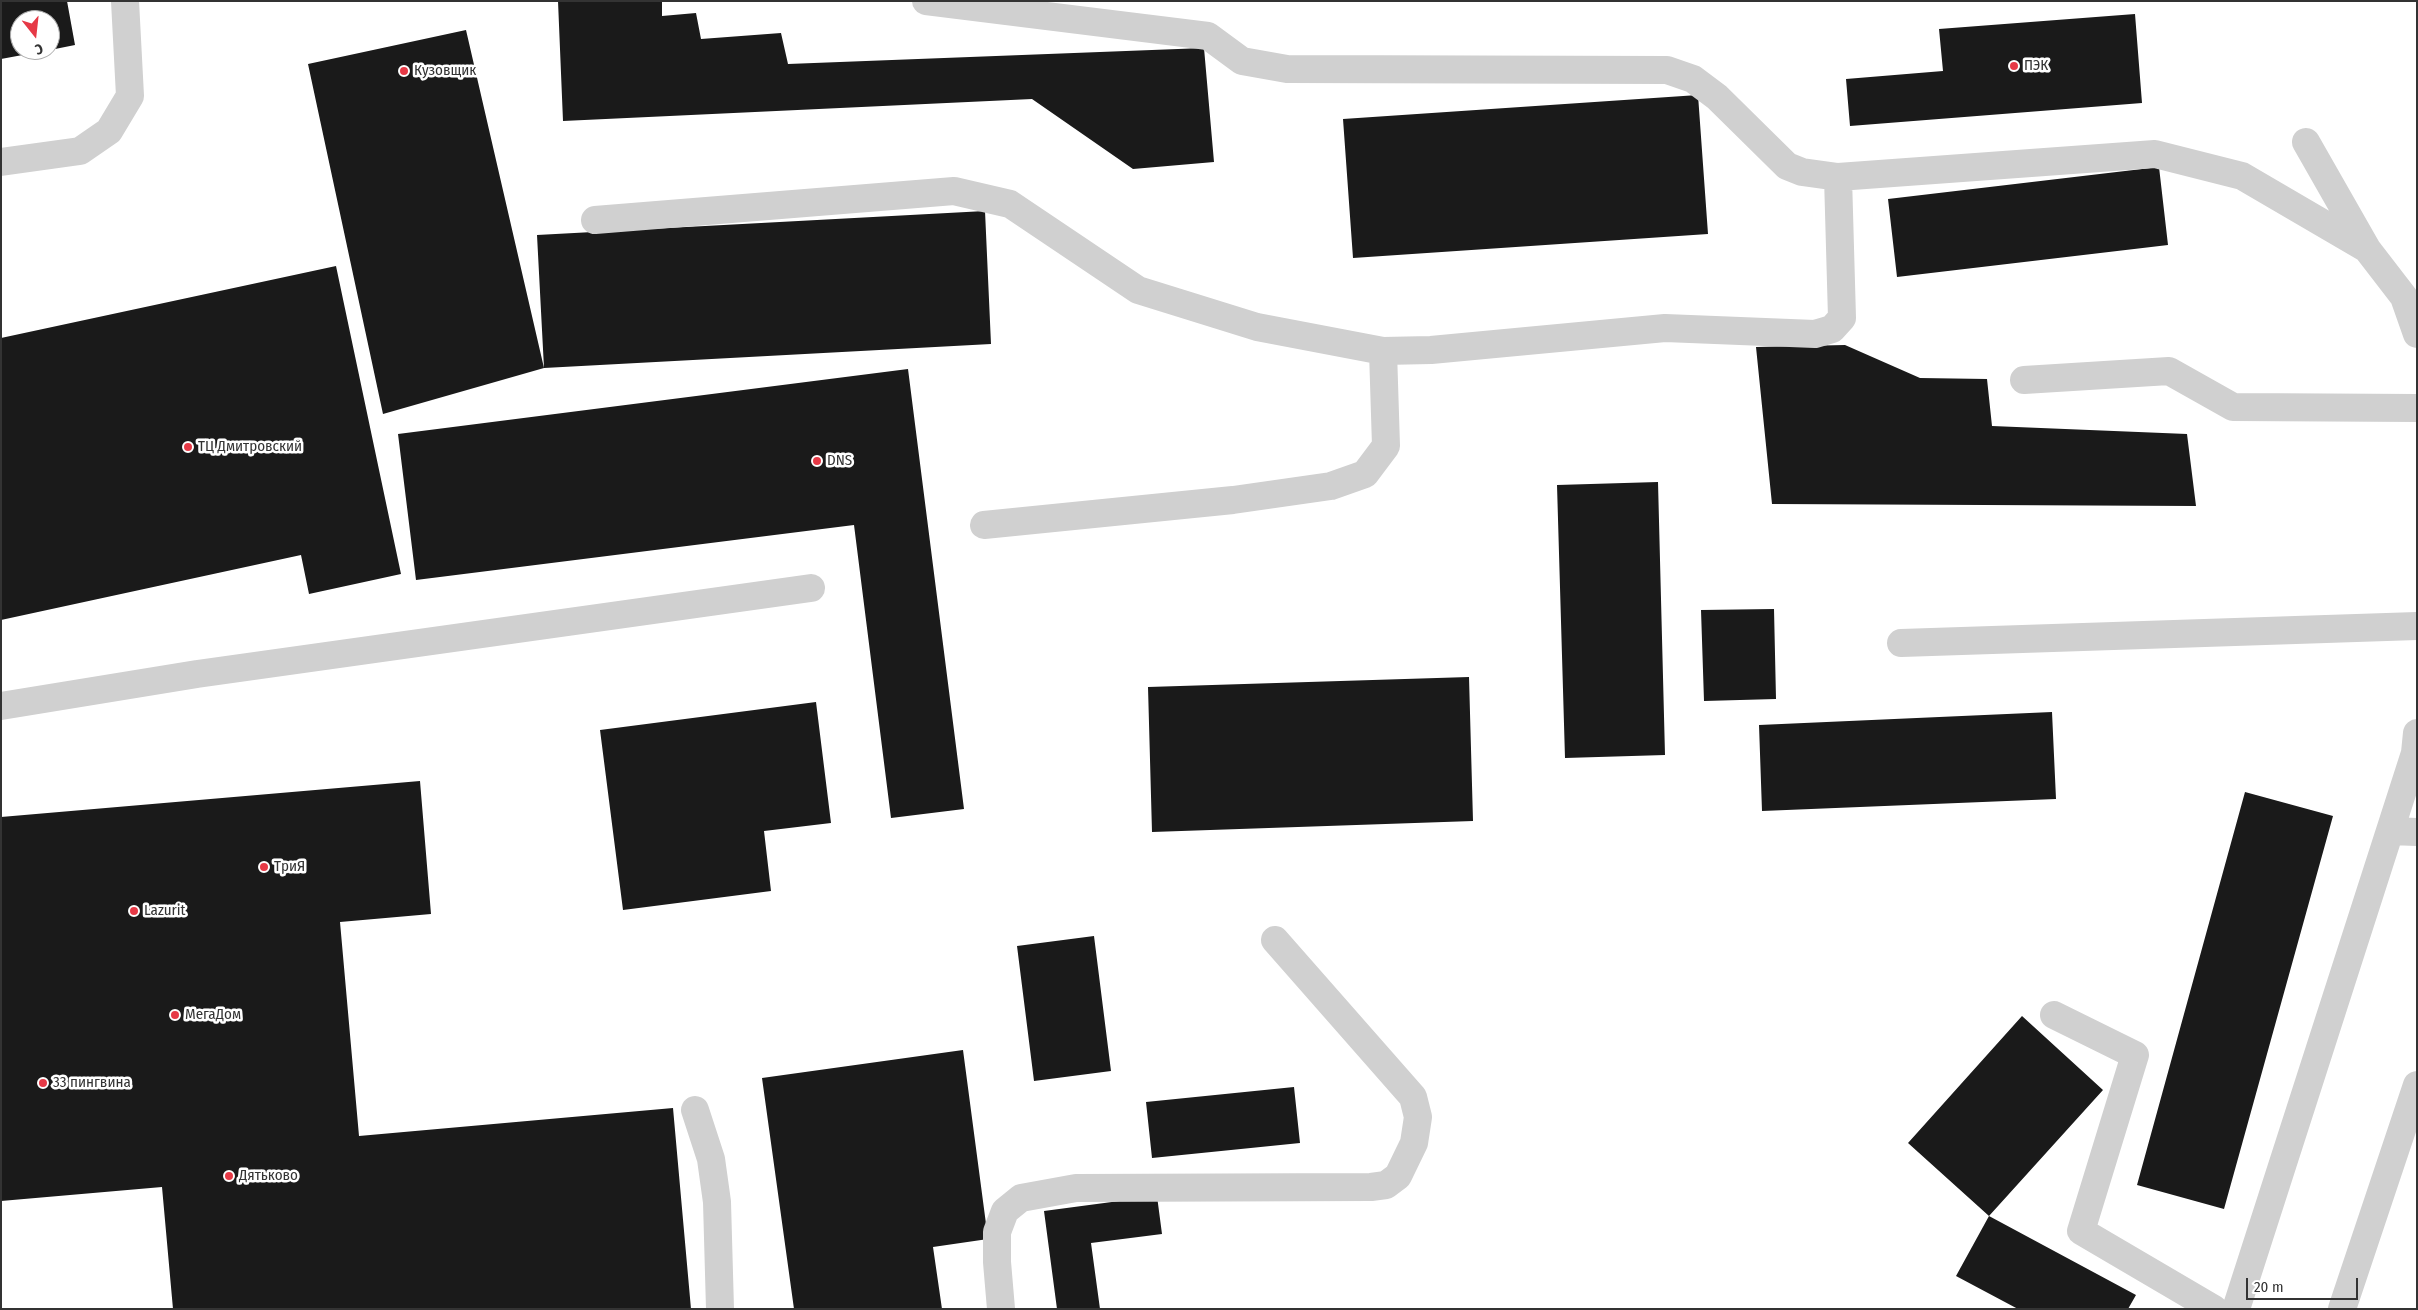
<!DOCTYPE html>
<html>
<head>
<meta charset="utf-8">
<style>
	body { margin:0 }
	#map { position:relative; width:2418px; height:1310px; overflow:hidden; background:#fff; font-family:"Fira Sans Condensed",sans-serif }
	canvas { display:block }
	.frame { position:absolute; inset:0; border:2px solid #333; pointer-events:none }
	.north { position:absolute; left:10px; top:10px; width:50px; height:50px; box-sizing:border-box; background:#fff; border:1px solid #adadad; border-radius:50%; rotate:164deg; font-size:14px; font-weight:700; line-height:20px; text-align:center; color:#333 }
	.north::after { content:''; display:block; margin:auto; width:18px; height:22px; background:#e63946; clip-path:polygon(50% 0,100% 100%,50% 72%,0 100%) }
	.scale { position:absolute; left:2246px; top:1278px; width:112px; height:22px; box-sizing:border-box; border:2px solid #333; border-top:0; padding-left:6px; font-size:15px; line-height:18px; white-space:nowrap; color:#333; -webkit-text-stroke:4px #fff; paint-order:stroke }
</style>
</head>
<body>
<div id="map">
<canvas width="2418" height="1310"></canvas>
<div class="frame"></div>
<div class="north">С</div>
<div class="scale">20 m</div>
</div>
<script>
const context = document.querySelector('canvas').getContext('2d');
context.lineJoin = 'round';
function paint(path, color) {
  context.fillStyle = color;
  context.fill(path, 'evenodd');
}
function shape(rows) {
  const path = new Path2D();
  for (const r of rows) {
    path.moveTo(r[0], r[1]);
    for (let i = 2; i < r.length; i += 2) path.lineTo(r[i], r[i + 1]);
  }
  return path;
}
function trace(path, color, width, dash) {
  context.strokeStyle = color;
  context.lineWidth = width;
  context.lineCap = dash ? 'butt' : 'round';
  context.setLineDash(dash || []);
  context.stroke(path);
}
function write(font, color, halo, rows, align = 'center') {
  context.font = font + ' "Fira Sans Condensed",sans-serif';
  context.lineWidth = 5;
  context.setLineDash([]);
  context.textBaseline = 'middle';
  context.strokeStyle = halo;
  context.fillStyle = color;
  for (const [text, x, y, turn = 0] of rows) {
    context.save();
    context.translate(x, y);
    context.rotate((+turn || 0) * Math.PI / 180);
    context.textAlign = isNaN(turn) ? turn : align;
    if (halo) context.strokeText(text, 0, 0);
    context.fillText(text, 0, 0);
    context.restore();
  }
}
const building = shape([
	[1,1,67,1,75,45,50,50,50,20,20,20,20,50,44,51,1,59],
	[558,1,662,1,662,16,696,13,701,39,781,33,788,64,1204,48,1214,162,1133,169,1032,99,563,121],
	[2135,14,2142,103,1850,126,1846,79,1943,71,1939,29],
	[466,30,544,368,383,414,308,64],
	[1698,95,1708,234,1353,258,1343,119],
	[2159,167,2168,245,1897,277,1888,199],
	[985,211,991,344,544,368,537,235],
	[336,266,401,574,309,594,301,555,1,620,1,338],
	[1845,345,1920,378,1987,379,1992,426,2187,434,2196,506,1772,504,1756,347],
	[908,369,964,809,891,818,854,525,416,580,398,434],
	[1658,482,1665,755,1565,758,1557,485],
	[1774,609,1776,699,1704,701,1701,610],
	[1469,677,1473,821,1152,832,1148,687],
	[816,702,831,823,764,831,771,891,623,910,600,730],
	[2052,712,2056,799,1762,811,1759,725],
	[420,781,431,914,340,922,359,1136,673,1108,691,1309,173,1309,162,1187,1,1201,1,817],
	[2245,792,2333,816,2224,1209,2137,1185],
	[1094,936,1111,1071,1034,1081,1017,946],
	[2022,1016,2103,1090,1989,1216,2136,1295,2128,1309,2018,1309,1956,1276,1989,1216,1908,1143],
	[963,1050,988,1239,933,1247,942,1309,794,1309,762,1078],
	[1294,1087,1300,1143,1152,1158,1146,1102],
	[1157,1196,1162,1234,1091,1243,1100,1309,1057,1309,1044,1211]
]);
const minor = shape([
	[926,1,1208,36,1242,61,1287,69,1667,70,1693,79,1717,97,1787,166,1802,172,1838,177,2155,154,2242,176,2367,249],
	[2306,142,2367,249,2404,297,2417,334],
	[1,162,80,151,109,131,130,96,125,1],
	[595,220,954,191,1010,204,1138,290,1257,327,1383,351,1431,350,1665,328,1815,334,1832,329,1842,318,1838,177],
	[2024,380,2169,371,2233,407,2417,408],
	[984,525,1233,500,1331,486,1365,474,1386,446,1383,351],
	[1901,643,2417,626],
	[1,706,197,674,811,588],
	[2390,831,2417,832],
	[2054,1015,2135,1055,2081,1231,2214,1309],
	[695,1110,711,1159,717,1202,720,1309],
	[1001,1309,997,1262,997,1232,1005,1211,1021,1198,1076,1188,1371,1187,1386,1185,1398,1176,1414,1143,1418,1117,1413,1097,1275,940],
	[2236,1309,2415,753,2417,733],
	[2342,1309,2417,1085]
]);
const markers = [
	[2014,66,5,"#e63946"],
	[404,71,5,"#e63946"],
	[188,447,5,"#e63946"],
	[817,461,5,"#e63946"],
	[264,867,5,"#e63946"],
	[134,911,5,"#e63946"],
	[175,1015,5,"#e63946"],
	[43,1083,5,"#e63946"],
	[229,1176,5,"#e63946"]
];
const poiNames = [
	["ПЭК",2024,66],
	["Кузовщик",414,71],
	["ТЦ Дмитровский",198,447],
	["DNS",827,461],
	["ТриЯ",274,867],
	["Lazurit",144,911],
	["МегаДом",185,1015],
	["33 пингвина",53,1083],
	["Дятьково",239,1176]
];
paint(building, '#1a1a1a');
trace(minor, '#d0d0d0', 28);
for (const [x, y, r, color] of markers) {
  const dot = new Path2D();
  dot.arc(x, y, r, 0, 2 * Math.PI);
  context.fillStyle = color;
  context.fill(dot);
  trace(dot, '#fff', 2);
}
write('15px', '#333', '#fff', poiNames, 'left');
</script>
</body>
</html>
